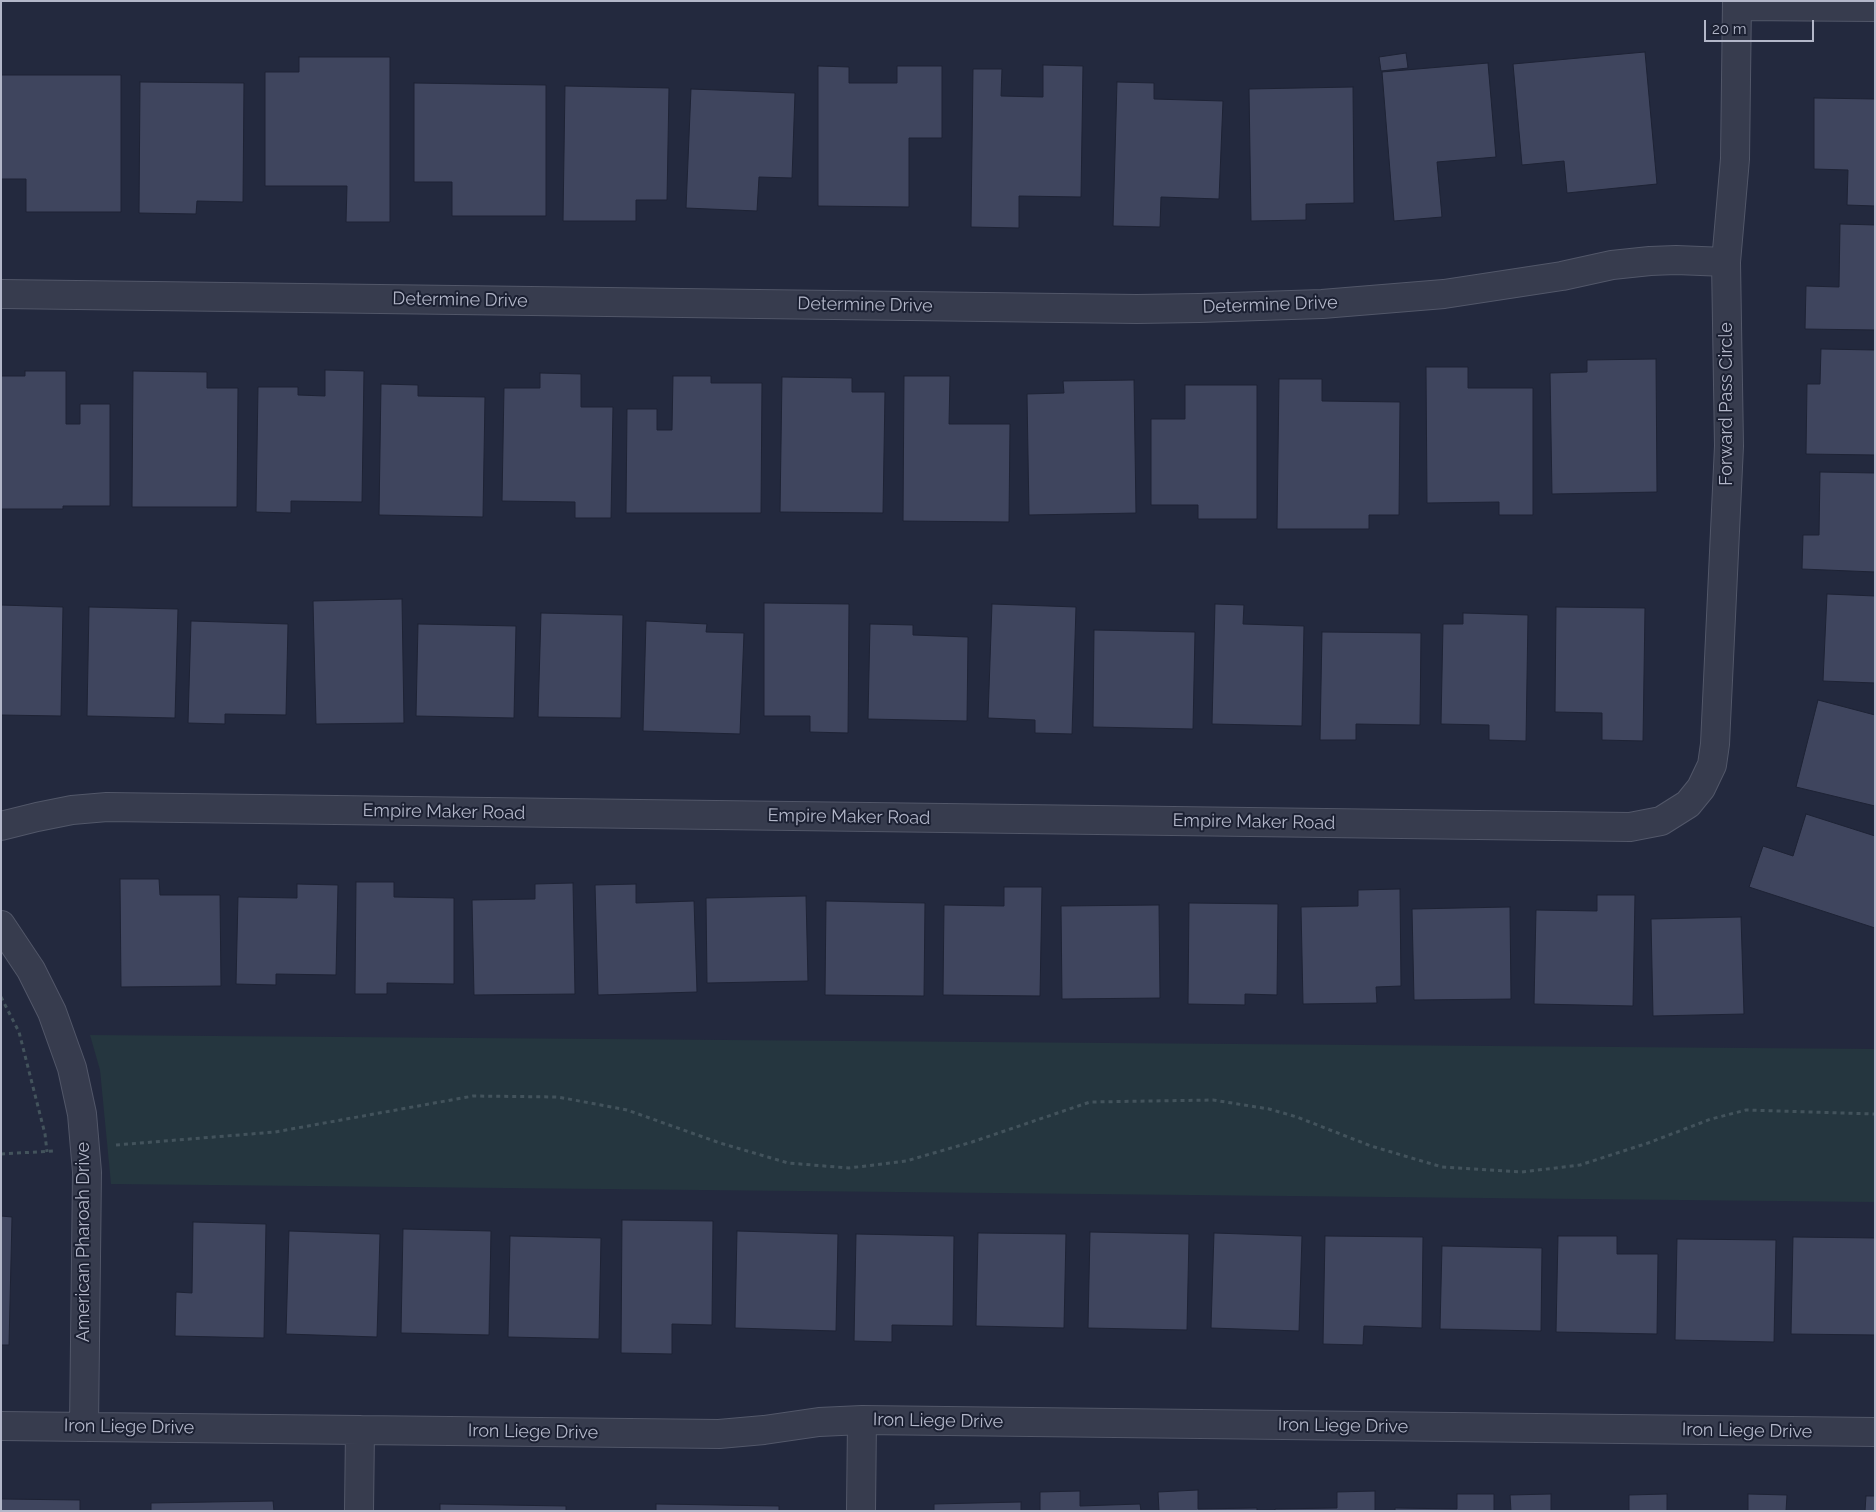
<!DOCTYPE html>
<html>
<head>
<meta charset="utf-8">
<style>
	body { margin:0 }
	#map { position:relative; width:1876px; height:1512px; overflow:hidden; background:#23293e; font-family:Raleway,sans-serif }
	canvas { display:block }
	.frame { position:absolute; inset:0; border:2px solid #b3b7c9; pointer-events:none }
	.scale { position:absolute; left:1704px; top:20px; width:110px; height:22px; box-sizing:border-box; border:2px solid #b3b7c9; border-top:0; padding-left:6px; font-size:15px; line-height:18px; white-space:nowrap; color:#b3b7c9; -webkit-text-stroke:4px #1c2133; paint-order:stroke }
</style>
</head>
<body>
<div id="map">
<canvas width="1876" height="1512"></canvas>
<div class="frame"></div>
<div class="scale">20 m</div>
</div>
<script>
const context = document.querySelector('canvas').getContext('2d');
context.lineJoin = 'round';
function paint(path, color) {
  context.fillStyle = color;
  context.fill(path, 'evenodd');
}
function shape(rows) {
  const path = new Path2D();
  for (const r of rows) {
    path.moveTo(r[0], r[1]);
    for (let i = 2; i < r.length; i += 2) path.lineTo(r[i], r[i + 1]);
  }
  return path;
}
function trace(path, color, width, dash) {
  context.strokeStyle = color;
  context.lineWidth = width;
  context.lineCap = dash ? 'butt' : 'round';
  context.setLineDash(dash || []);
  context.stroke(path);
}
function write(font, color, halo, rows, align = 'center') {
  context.font = font + ' Raleway,sans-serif';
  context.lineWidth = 4;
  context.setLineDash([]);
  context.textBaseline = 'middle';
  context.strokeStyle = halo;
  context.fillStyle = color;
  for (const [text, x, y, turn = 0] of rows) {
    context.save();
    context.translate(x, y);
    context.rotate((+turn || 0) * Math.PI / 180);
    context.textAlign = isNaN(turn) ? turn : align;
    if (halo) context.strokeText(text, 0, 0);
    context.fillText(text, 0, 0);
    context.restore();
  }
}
const green = shape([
	[90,1035,1875,1049,1875,1202,111,1184,100,1070]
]);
const building = shape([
	[1645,52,1657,184,1567,193,1564,161,1522,165,1513,64,1645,52],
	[1406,53,1408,68,1381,71,1379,57,1406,53],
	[299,57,390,57,390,222,346,222,347,186,265,186,265,72,299,72,299,57],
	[1488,63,1496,157,1437,162,1442,217,1394,221,1382,72,1488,63],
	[1043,65,1083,66,1081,197,1019,196,1019,228,971,227,973,69,1002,69,1001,96,1043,97,1043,65],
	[818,66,849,67,849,83,897,83,897,66,942,66,942,138,909,138,909,207,818,206,818,66],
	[1,75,121,75,121,212,26,212,26,179,1,179,1,75],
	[140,82,244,83,243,202,197,201,196,214,139,213,140,82],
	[1117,82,1154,83,1154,99,1223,101,1219,199,1161,197,1160,227,1113,226,1117,82],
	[414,83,546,85,546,216,452,216,452,182,414,182,414,83],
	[565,86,669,88,667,200,636,200,636,221,563,221,565,86],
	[1353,87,1354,203,1306,204,1306,220,1251,221,1249,89,1353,87],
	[691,89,795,93,792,178,759,177,757,211,686,208,691,89],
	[1814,98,1875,99,1875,206,1847,205,1848,170,1814,169,1814,98],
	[1840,224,1875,225,1875,330,1805,329,1806,286,1839,287,1840,224],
	[1821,349,1875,350,1875,455,1806,454,1807,384,1820,384,1821,349],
	[1656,359,1657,492,1552,494,1550,373,1587,372,1587,360,1656,359],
	[1426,367,1468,367,1468,388,1533,388,1533,515,1499,515,1499,502,1427,503,1426,367],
	[325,370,364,371,362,502,291,501,291,513,256,512,258,387,298,387,298,395,325,396,325,370],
	[25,371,66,371,66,424,80,424,80,404,110,404,110,506,63,506,63,509,1,509,1,376,25,376,25,371],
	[133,371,207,372,207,388,238,388,237,507,132,507,133,371],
	[540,373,581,374,581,407,613,407,611,518,575,518,575,502,502,501,504,388,540,388,540,373],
	[673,376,711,376,711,383,762,383,761,513,626,513,627,409,657,409,657,430,672,430,673,376],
	[904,376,950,376,949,424,1010,424,1009,522,903,521,904,376],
	[782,377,852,378,852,392,885,392,883,513,780,512,782,377],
	[1279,379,1322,379,1322,401,1400,402,1399,515,1369,515,1369,529,1277,529,1279,379],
	[1134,380,1136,513,1029,515,1027,394,1064,393,1063,381,1134,380],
	[381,384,418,385,418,396,485,397,483,517,379,515,381,384],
	[1185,385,1257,385,1257,519,1198,519,1198,505,1151,505,1151,419,1185,419,1185,385],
	[1820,472,1875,473,1875,572,1802,569,1803,535,1819,535,1820,472],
	[1827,594,1875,596,1875,683,1823,681,1827,594],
	[402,599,404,723,316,724,313,601,402,599],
	[764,603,849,604,848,733,810,732,810,716,764,716,764,603],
	[992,604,1076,607,1072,734,1035,733,1035,720,988,718,992,604],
	[1215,604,1244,605,1243,624,1304,626,1302,726,1212,724,1215,604],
	[1,605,63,607,61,716,1,715,1,605],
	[89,607,178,609,175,718,87,716,89,607],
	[1556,607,1645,608,1643,741,1602,740,1602,713,1555,712,1556,607],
	[541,613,623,615,621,718,538,717,541,613],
	[1463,613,1528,615,1526,741,1489,740,1489,725,1441,724,1443,624,1463,624,1463,613],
	[191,621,288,624,286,715,225,714,225,724,188,723,191,621],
	[646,621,707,624,706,632,744,633,740,734,643,731,646,621],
	[418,624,516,626,514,718,416,716,418,624],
	[870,624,913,625,913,635,968,637,967,721,868,719,870,624],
	[1094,630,1195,632,1193,729,1093,727,1094,630],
	[1322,632,1421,633,1420,725,1356,724,1356,740,1320,740,1322,632],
	[1818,700,1875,715,1875,806,1796,787,1818,700],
	[1806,814,1875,836,1875,928,1749,887,1763,846,1793,856,1806,814],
	[120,879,159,879,160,895,220,895,221,986,121,987,120,879],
	[356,882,394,882,394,897,454,898,454,984,387,983,387,994,355,994,356,882],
	[573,883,575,994,474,995,472,900,535,899,535,884,573,883],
	[297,884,338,885,336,975,276,974,276,985,236,984,238,897,297,898,297,884],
	[636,884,636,903,694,901,697,992,598,995,595,885,636,884],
	[1004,887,1042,887,1040,996,943,995,944,905,1004,906,1004,887],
	[1400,889,1401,986,1376,987,1377,1003,1303,1004,1301,907,1358,906,1358,890,1400,889],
	[1597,895,1635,895,1633,1006,1534,1004,1536,910,1597,911,1597,895],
	[806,896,808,981,707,983,706,898,806,896],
	[826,901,925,903,924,996,825,995,826,901],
	[1189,903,1278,904,1277,995,1245,994,1245,1005,1188,1004,1189,903],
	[1159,905,1160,998,1062,999,1061,906,1159,905],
	[1510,907,1511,999,1414,1000,1412,909,1510,907],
	[1741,917,1744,1014,1653,1016,1651,919,1741,917],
	[1,1216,12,1217,9,1345,1,1345,1,1216],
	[622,1220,713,1221,712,1325,672,1324,672,1354,621,1353,622,1220],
	[193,1222,266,1224,264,1338,175,1336,176,1292,192,1293,193,1222],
	[403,1229,491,1231,489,1335,401,1333,403,1229],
	[289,1231,380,1234,377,1337,286,1334,289,1231],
	[737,1231,838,1234,836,1331,735,1328,737,1231],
	[1090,1232,1189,1234,1187,1330,1088,1328,1090,1232],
	[978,1233,1066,1234,1064,1328,976,1326,978,1233],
	[1214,1233,1302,1236,1299,1331,1211,1328,1214,1233],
	[856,1234,954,1236,953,1326,892,1325,892,1342,854,1341,856,1234],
	[510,1236,601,1238,599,1339,508,1337,510,1236],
	[1325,1236,1423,1237,1422,1328,1364,1326,1363,1345,1323,1344,1325,1236],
	[1558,1236,1617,1236,1617,1254,1658,1254,1657,1334,1556,1332,1558,1236],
	[1793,1237,1875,1238,1875,1335,1791,1334,1793,1237],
	[1677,1239,1776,1240,1774,1342,1675,1340,1677,1239],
	[1442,1246,1542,1248,1541,1331,1440,1329,1442,1246],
	[1198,1490,1198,1509,1257,1508,1257,1511,1159,1511,1158,1492,1198,1490],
	[1080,1491,1080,1506,1140,1504,1141,1511,1040,1511,1040,1492,1080,1491],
	[1375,1491,1375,1511,1275,1511,1275,1509,1337,1508,1337,1492,1375,1491],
	[1457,1494,1494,1494,1494,1511,1395,1511,1395,1508,1457,1509,1457,1494],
	[1551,1494,1551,1511,1511,1511,1510,1495,1551,1494],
	[1667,1494,1667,1511,1629,1511,1629,1495,1667,1494],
	[1748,1494,1787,1495,1786,1511,1748,1511,1748,1494],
	[1866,1496,1875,1496,1875,1511,1865,1511,1866,1496],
	[1,1499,80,1500,80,1511,1,1511,1,1499],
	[273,1501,274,1511,151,1511,151,1503,273,1501],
	[1021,1502,1021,1511,934,1511,934,1504,1021,1502],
	[440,1504,566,1506,566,1511,440,1511,440,1504],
	[656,1504,779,1506,779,1511,656,1511,656,1504]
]);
const path = shape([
	[1,997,19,1032,45,1134,47,1152],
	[116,1145,275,1132,473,1096,558,1097,627,1110,720,1143,788,1163,849,1168,906,1161,972,1142,1090,1102,1213,1100,1269,1109,1297,1117,1371,1146,1442,1167,1522,1172,1580,1165,1648,1143,1711,1119,1746,1110,1875,1114],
	[1,1154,53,1151]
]);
const street = shape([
	[1737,6,1875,7],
	[1,294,1137,309,1199,308,1322,304,1444,294,1562,276,1612,265,1650,261,1676,260,1726,262],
	[1,826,37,817,72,810,107,807,1630,827,1661,821,1688,804,1701,788,1712,765,1715,744,1729,446,1726,262,1735,159,1737,1],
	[1,925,31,970,52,1012,72,1068,82,1114,87,1172,84,1427],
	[1,1426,719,1434,764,1430,819,1422,862,1420,1875,1432],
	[359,1511,360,1430],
	[861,1511,862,1420]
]);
const streetNames = [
	["Determine Drive",460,300,1],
	["Determine Drive",865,305,1],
	["Determine Drive",1270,305,-2],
	["Forward Pass Circle",1727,404,-90],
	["Empire Maker Road",444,812,1],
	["Empire Maker Road",849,817,1],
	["Empire Maker Road",1254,822,1],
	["American Pharoah Drive",84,1242,-90],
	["Iron Liege Drive",938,1421,1],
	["Iron Liege Drive",1343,1426,1],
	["Iron Liege Drive",129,1427,1],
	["Iron Liege Drive",1747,1431,1],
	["Iron Liege Drive",533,1432,1]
];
paint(green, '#25363f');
paint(building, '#3f455e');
trace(building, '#1e2335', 1);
trace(street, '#525769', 30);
trace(path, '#43535c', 3, [4, 4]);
trace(street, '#373c4e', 28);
write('18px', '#b3b7c9', '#1c2133', streetNames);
</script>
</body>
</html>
